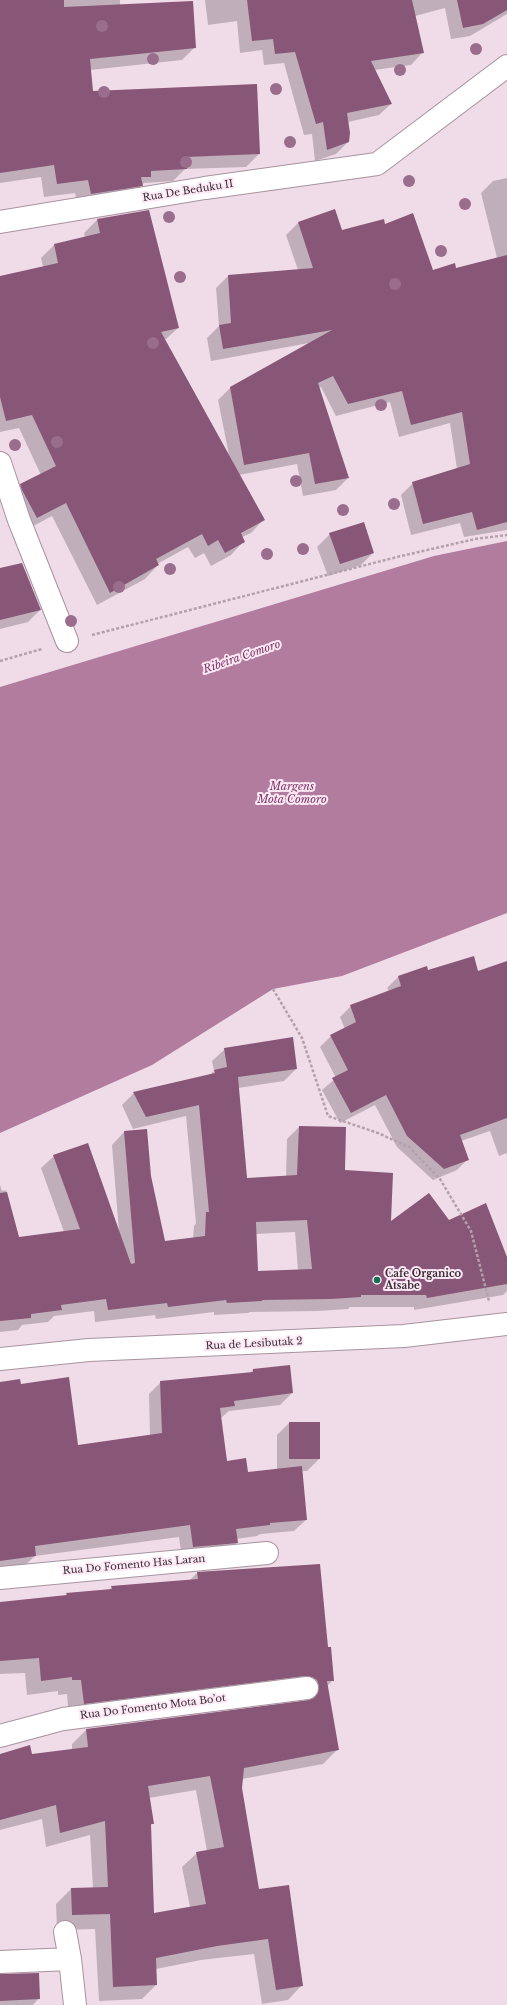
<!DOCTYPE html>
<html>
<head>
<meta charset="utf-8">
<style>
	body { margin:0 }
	canvas { display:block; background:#f0dbe8 }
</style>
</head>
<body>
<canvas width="507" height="2005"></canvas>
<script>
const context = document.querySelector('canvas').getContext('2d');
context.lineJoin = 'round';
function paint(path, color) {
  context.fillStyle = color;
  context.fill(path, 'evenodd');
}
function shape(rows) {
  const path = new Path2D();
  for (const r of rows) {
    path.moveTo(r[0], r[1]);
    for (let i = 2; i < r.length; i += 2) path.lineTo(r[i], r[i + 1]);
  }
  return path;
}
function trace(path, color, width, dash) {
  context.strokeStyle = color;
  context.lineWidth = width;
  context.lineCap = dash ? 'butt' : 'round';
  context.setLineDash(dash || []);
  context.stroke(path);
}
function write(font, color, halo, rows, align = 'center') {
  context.font = font + ' "Libre Baskerville",serif';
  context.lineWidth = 4;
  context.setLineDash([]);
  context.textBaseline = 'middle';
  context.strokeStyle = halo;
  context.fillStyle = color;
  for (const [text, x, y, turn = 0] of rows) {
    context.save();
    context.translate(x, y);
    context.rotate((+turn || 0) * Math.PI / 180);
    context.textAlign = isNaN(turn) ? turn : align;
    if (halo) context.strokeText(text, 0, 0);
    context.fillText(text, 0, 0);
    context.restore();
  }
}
const water = shape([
	[507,541,507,913,342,976,273,989,152,1065,0,1133,0,687,434,556]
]);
const shadow = shape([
	[0,0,120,0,120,7,195,47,182,60,90,70,92,92,259,154,246,167,185,169,173,181,144,183,129,198,78,207,75,193,44,197,41,177,0,183],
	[205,0,507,0,507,14,470,36,451,39,445,8,415,16,422,53,411,65,374,70,391,104,379,115,348,122,348,142,336,154,315,161,312,134,304,135,284,63,264,65,262,50,240,53,237,21,208,25],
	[507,178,507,530,464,537,460,523,411,535,401,495,413,483,457,469,450,423,399,437,390,402,336,416,321,387,318,388,348,478,336,490,303,496,297,464,239,475,264,519,251,533,242,537,244,541,231,555,211,566,204,553,195,558,188,547,157,564,158,565,145,579,97,605,52,516,24,531,7,498,21,485,41,475,19,428,0,432,0,277,43,267,41,258,54,245,85,238,84,233,97,220,178,328,165,340,229,455,218,400,231,387,309,343,211,361,207,338,219,326,216,288,228,276,298,270,286,235,298,223,334,211,341,231,384,225,433,271,456,269,497,258,481,193,493,181],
	[330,534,373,553,361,565,328,576,317,547],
	[0,569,40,610,28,622,0,629],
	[507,962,507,1153,499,1156,490,1131,461,1141,468,1159,457,1170,433,1180,397,1147,375,1105,340,1123,322,1090,336,1078,320,1047,331,1036,345,1029,340,1017,351,1006,389,991,387,988,398,977,426,968,427,972,478,973],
	[225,1049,296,1069,284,1081,238,1088,247,1179,286,1177,287,1139,299,1127,344,1171,390,1223,449,1222,507,1260,507,1291,503,1295,414,1310,414,1307,350,1307,348,1309,318,1311,250,1312,248,1313,214,1315,214,1312,156,1319,155,1315,95,1322,94,1311,54,1316,48,1322,22,1325,18,1330,0,1332,0,1185,2,1191,6,1190,19,1238,64,1232,41,1168,54,1156,119,1232,112,1145,124,1132,150,1176,165,1242,193,1239,194,1226,196,1223,186,1116,133,1129,122,1105,134,1093,210,1075,214,1071,212,1061],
	[295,1232,298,1271,257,1272,256,1234],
	[253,1370,292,1393,280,1405,229,1411,221,1418,226,1462,247,1473,277,1470,277,1435,289,1423,319,1459,307,1471,302,1471,306,1520,294,1531,260,1534,257,1536,236,1539,237,1543,225,1555,182,1559,179,1537,35,1556,23,1567,0,1571,0,1383,20,1385,77,1446,150,1436,149,1394,161,1382,250,1373],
	[197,1573,327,1648,333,1680,327,1686,338,1749,323,1764,242,1779,241,1788,258,1890,302,1985,288,2000,262,2004,254,1954,201,1960,156,1969,156,1985,142,1999,99,2001,95,1929,57,1930,56,1904,71,1889,93,1889,90,1835,46,1847,42,1819,0,1830,0,1758,72,1750,72,1744,86,1730,305,1702,302,1695,69,1718,67,1694,58,1695,58,1691,27,1695,25,1673,0,1674,0,1603,64,1597,67,1594,109,1590,112,1587,189,1581],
	[196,1790,207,1851,197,1853,182,1867,190,1907,153,1914,150,1826,153,1823,149,1798],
	[0,1975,39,1998,33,2005,0,2005]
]);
const building = shape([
	[0,0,64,0,64,7,193,1,196,48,90,59,93,91,257,84,260,154,186,157,187,169,151,171,151,177,141,177,143,186,91,194,88,180,57,184,54,165,0,173],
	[247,0,412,0,424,53,371,61,392,104,347,113,350,133,349,142,327,150,323,122,316,124,295,52,275,54,273,39,252,41],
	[457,0,507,0,507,10,483,24,463,28],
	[335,209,342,230,384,219,385,224,413,213,433,270,455,263,456,268,507,255,507,522,477,530,472,512,423,524,412,482,470,464,462,412,411,425,402,391,348,404,333,376,318,383,349,478,315,484,309,453,244,465,230,387,332,330,223,349,219,325,231,323,228,275,313,268,298,222],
	[149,210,179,328,161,332,265,520,241,533,245,542,225,553,218,540,208,546,202,534,156,559,159,565,110,593,66,503,37,518,22,490,20,484,56,466,32,415,6,421,0,397,0,276,58,263,54,244,100,233,97,219],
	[364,522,374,553,340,564,329,533],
	[22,563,41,610,0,620,0,568],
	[474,956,478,971,507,961,507,1118,460,1135,469,1160,444,1169,407,1136,386,1095,351,1113,332,1078,348,1070,330,1035,356,1022,350,1005,401,986,398,976,427,966,428,970],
	[293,1037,297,1069,238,1077,247,1178,297,1175,299,1126,346,1127,345,1170,393,1173,391,1221,429,1193,449,1220,486,1203,507,1257,507,1284,427,1298,426,1295,361,1295,361,1297,331,1299,262,1300,262,1301,227,1303,226,1300,168,1307,167,1303,108,1310,106,1299,61,1305,62,1310,31,1314,31,1318,0,1321,0,1193,7,1192,19,1237,80,1229,53,1155,88,1143,131,1264,135,1263,124,1131,147,1129,151,1176,165,1241,205,1236,206,1212,209,1212,199,1105,146,1117,133,1092,215,1073,214,1070,227,1067,224,1048],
	[307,1220,312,1269,258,1271,256,1222],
	[290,1365,293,1393,234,1401,235,1406,220,1408,227,1461,246,1458,248,1472,302,1466,307,1520,270,1523,270,1525,236,1529,238,1543,193,1547,190,1525,35,1546,36,1556,0,1561,0,1382,20,1379,21,1384,69,1377,78,1445,162,1433,160,1381,253,1372,253,1369],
	[289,1422,320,1422,320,1459,289,1459],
	[320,1564,328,1647,331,1647,334,1681,327,1681,339,1750,244,1768,242,1788,259,1889,289,1885,303,1986,276,1990,268,1939,217,1946,156,1958,157,1985,113,1987,110,1914,72,1915,71,1888,108,1887,105,1821,60,1833,56,1805,0,1820,0,1754,30,1745,32,1754,88,1747,86,1729,309,1700,314,1698,318,1693,319,1686,317,1680,312,1677,305,1676,84,1704,81,1680,72,1680,72,1677,41,1681,39,1658,0,1661,0,1602,67,1595,66,1593,112,1589,111,1586,198,1579,197,1572],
	[210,1776,224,1847,196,1852,206,1904,154,1913,151,1824,154,1824,148,1786],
	[39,1973,40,1999,0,2001,0,1974]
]);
const path = shape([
	[92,635,397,557,475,539,507,535],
	[0,661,42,649],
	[273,989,302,1038,328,1116,378,1133,409,1147,440,1179,471,1231,489,1301]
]);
const minor = shape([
	[0,222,205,188,377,164,507,66],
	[0,463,19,520,67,641],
	[0,1578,267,1553],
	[0,1736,63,1719,307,1688],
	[65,1932,70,1959],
	[0,1962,70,1959,75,2005]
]);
const major = shape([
	[0,1359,89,1350,404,1336,507,1324]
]);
const trees = [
	[102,26],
	[476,49],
	[153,59],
	[400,70],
	[276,89],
	[104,92],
	[290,142],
	[186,162],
	[409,181],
	[465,204],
	[169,217],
	[441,251],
	[180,277],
	[395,284],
	[153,343],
	[381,405],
	[57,442],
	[15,445],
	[296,481],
	[394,504],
	[343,510],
	[303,549],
	[267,554],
	[170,569],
	[119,587],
	[71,621]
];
const markers = [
	[377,1280,4,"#09744d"]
];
const streetNames = [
	["Rua De Beduku II",188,191,-9],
	["Rua de Lesibutak 2",254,1344,-3],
	["Rua Do Fomento Has Laran",134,1565,-5],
	["Rua Do Fomento Mota Bo’ot",153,1707,-7]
];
const poiNames = [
	["Cafe Organico",385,1274],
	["Atsabe",385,1286]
];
const waterNames = [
	["Ribeira Comoro",242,657,-19],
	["Margens",292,787],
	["Mota Comoro",292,800]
];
paint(water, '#b17c9e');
paint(shadow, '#0003');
paint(building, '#885677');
trace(minor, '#a7939f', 24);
trace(major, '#a7939f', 24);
trace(path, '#b2a1ab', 2.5, [3, 2]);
trace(minor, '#fff', 22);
trace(major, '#fff', 22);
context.fillStyle = '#9a6d8d';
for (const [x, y] of trees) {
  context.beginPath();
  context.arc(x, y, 6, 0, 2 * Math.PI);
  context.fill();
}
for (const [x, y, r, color] of markers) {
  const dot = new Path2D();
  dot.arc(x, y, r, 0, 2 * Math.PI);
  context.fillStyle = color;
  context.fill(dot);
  trace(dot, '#fee8f5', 1.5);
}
write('10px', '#352d32', '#fee8f5', streetNames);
write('bold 10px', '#352d32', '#fee8f5', poiNames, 'left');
write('italic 11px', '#793664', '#fee8f5', waterNames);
</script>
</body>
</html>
